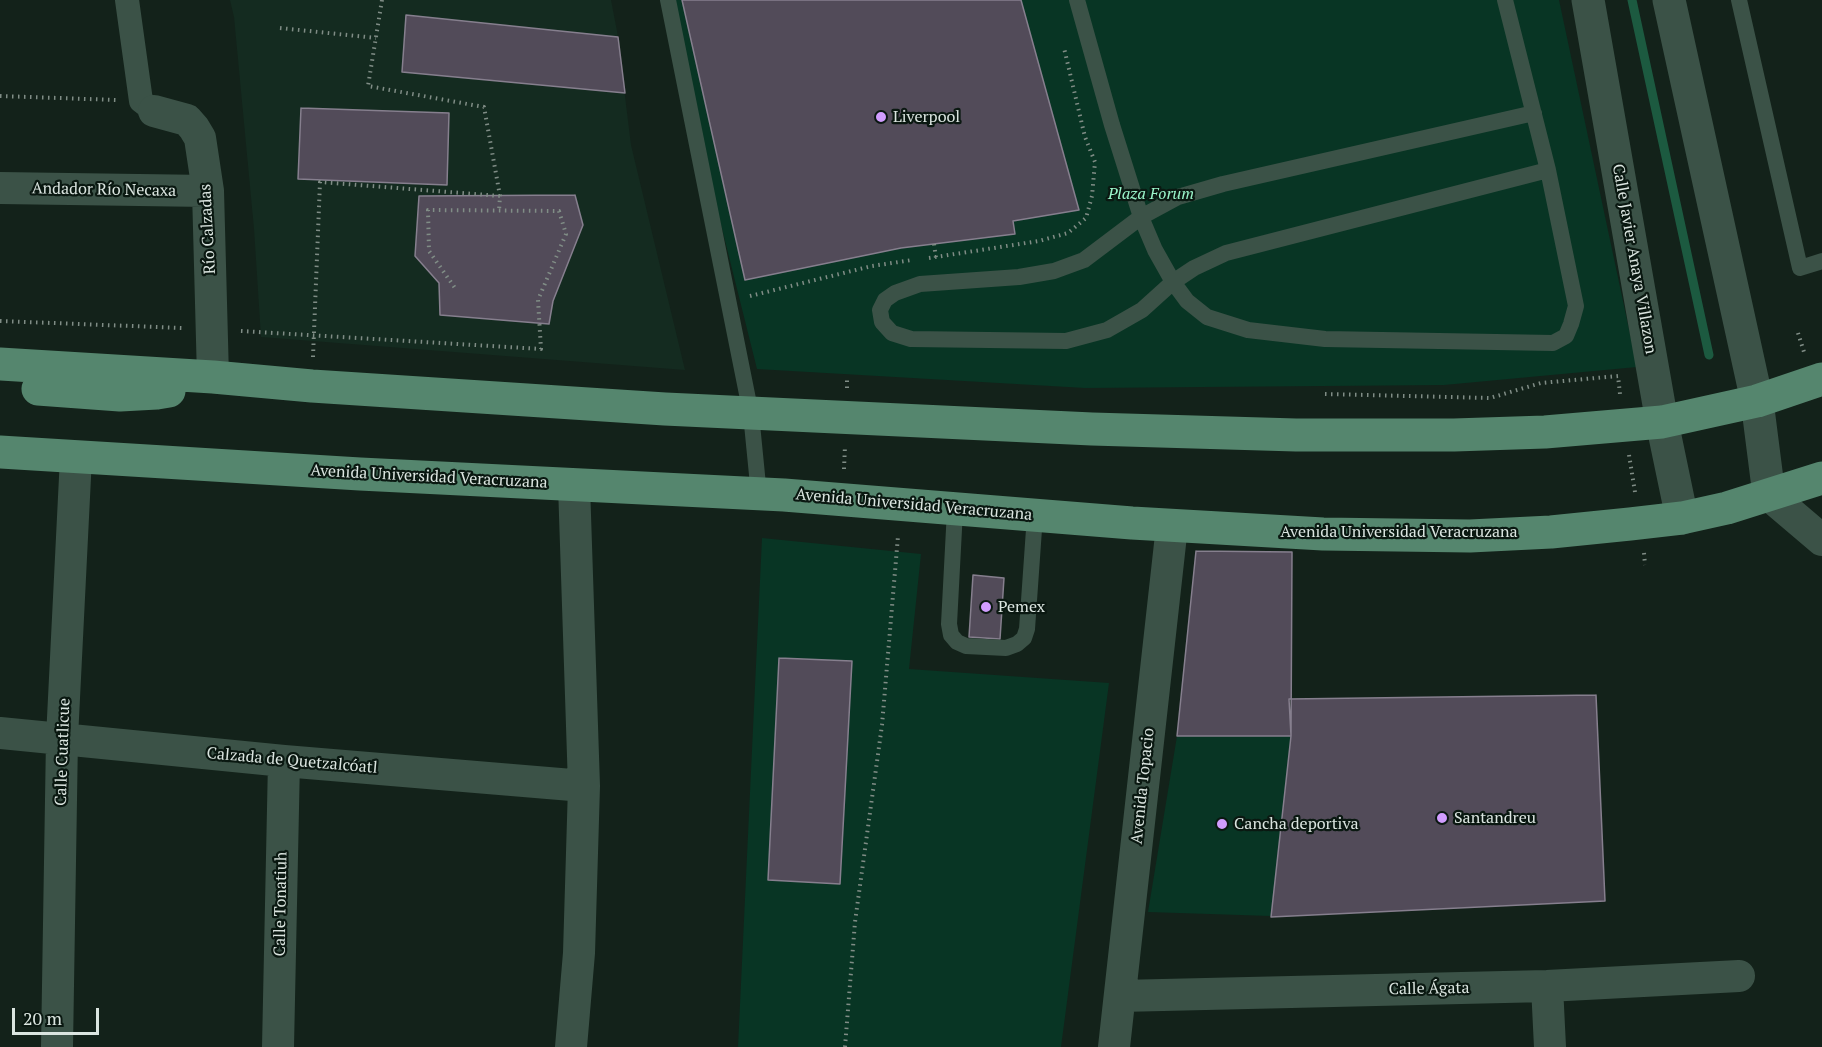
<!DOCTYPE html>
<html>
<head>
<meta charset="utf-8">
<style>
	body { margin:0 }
	#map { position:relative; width:1822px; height:1047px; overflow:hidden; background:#13221a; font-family:"PT Serif",serif }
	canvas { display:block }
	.scale { position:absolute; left:12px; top:1008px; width:87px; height:27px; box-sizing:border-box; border:3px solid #dbe5e0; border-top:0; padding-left:8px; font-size:18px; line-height:21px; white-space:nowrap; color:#dbe5e0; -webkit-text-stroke:4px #0a1811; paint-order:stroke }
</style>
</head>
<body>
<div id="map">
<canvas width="1822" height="1047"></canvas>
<div class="scale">20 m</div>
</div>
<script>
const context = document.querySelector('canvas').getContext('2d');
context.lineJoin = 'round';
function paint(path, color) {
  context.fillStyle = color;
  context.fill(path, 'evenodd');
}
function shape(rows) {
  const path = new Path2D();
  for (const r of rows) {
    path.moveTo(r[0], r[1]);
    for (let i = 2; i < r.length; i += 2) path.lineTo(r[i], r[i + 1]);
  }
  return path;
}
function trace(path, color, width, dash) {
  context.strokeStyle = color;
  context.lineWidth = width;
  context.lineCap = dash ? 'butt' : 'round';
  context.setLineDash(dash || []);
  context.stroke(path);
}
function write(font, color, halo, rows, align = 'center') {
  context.font = font + ' "PT Serif",serif';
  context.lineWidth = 4.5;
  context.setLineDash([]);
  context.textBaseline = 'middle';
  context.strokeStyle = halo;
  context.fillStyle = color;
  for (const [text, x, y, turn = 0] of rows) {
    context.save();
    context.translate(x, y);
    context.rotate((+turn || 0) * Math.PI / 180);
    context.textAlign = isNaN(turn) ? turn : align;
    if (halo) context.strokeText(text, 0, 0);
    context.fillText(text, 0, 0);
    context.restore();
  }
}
const built = shape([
	[230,0,611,0,617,31,631,145,685,370,261,337,254,229,234,17]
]);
const green = shape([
	[665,0,1559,0,1637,367,1444,385,1085,388,757,369],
	[762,538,921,554,909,669,1109,683,1061,1047,738,1047],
	[1177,736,1291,736,1271,916,1148,912]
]);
const stream = shape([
	[1632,0,1709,355]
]);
const building = shape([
	[682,0,1021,0,1079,210,1013,221,1015,234,901,248,745,280,682,0],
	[406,15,618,37,625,93,402,72,406,15],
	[301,108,449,113,447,185,298,179,301,108],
	[575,195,583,225,553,301,549,324,440,315,439,283,415,256,419,196,575,195],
	[1196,551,1292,552,1291,736,1177,736,1196,551],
	[973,575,1004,578,1000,639,969,637,973,575],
	[779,658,852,661,840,884,768,880,779,658],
	[1596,695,1605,901,1271,917,1291,736,1289,699,1596,695]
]);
const path = shape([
	[382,0,368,86,484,107,500,196,499,211],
	[280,28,376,38],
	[0,96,116,100],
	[934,244,936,258],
	[929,258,1039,241,1068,233,1086,218,1092,196,1095,162,1085,137,1064,48],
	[750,296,872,266,912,260],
	[0,321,183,328],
	[241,331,541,349,538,300,566,234,559,211,428,210,429,251,455,288],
	[1798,333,1804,352],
	[313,357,320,182,500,196],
	[847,388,847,378],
	[1325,394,1490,398,1541,383,1618,376,1620,394],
	[1629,455,1635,492],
	[844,469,845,446],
	[1644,553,1645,565],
	[845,1047,855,922,882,725,898,536]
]);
const service = shape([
	[668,0,751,414,759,495],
	[1077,0,1112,125,1141,217,1155,250,1173,282,1187,301,1207,317,1248,330,1325,339,1553,343,1566,336,1571,324,1576,306,1548,170,1505,0],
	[1739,0,1800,268,1822,261],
	[1534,113,1223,184,1178,197,1141,217,1084,260,1054,271,1019,277,920,284,895,293,885,300,880,310,882,322,892,333,911,339,1066,341,1107,330,1142,310,1173,282,1194,268,1226,253,1548,170],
	[955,510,949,624,951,635,957,642,966,646,1006,648,1017,644,1024,638,1027,629,1035,515]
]);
const pedestrian = shape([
	[127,0,141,101,154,111]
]);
const minor = shape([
	[154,111,187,120,194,128,200,138,208,191,213,377],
	[0,188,208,191],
	[1769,495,1822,540],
	[0,733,284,761,584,786],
	[1547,986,1550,1047],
	[1120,996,1547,986,1739,976],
	[57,1047,62,738,76,457],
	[278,1047,284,761],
	[571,1047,579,953,584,786,574,485],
	[1114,1047,1172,526]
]);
const tertiary = shape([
	[1588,0,1662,422,1682,518],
	[1669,0,1757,401,1769,495]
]);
const primary = shape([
	[0,364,213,377,312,386,665,409,1092,429,1296,435,1454,435,1545,432,1662,422,1757,401,1822,379],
	[38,389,120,395,157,393,169,391],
	[0,452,360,474,784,495,1132,523,1323,534,1470,536,1551,532,1630,524,1682,518,1727,508,1822,478]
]);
const markers = [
	[881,117,6,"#d19dfe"],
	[986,607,6,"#d19dfe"],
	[1442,818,6,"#d19dfe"],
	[1222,824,6,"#d19dfe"]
];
const poiNames = [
	["Liverpool",893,117],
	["Pemex",998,607],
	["Santandreu",1454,818],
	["Cancha deportiva",1234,824]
];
const streetNames = [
	["Andador Río Necaxa",104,190,1],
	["Río Calzadas",208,229,-93],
	["Calle Javier Anaya Villazon",1634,259,80],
	["Avenida Universidad Veracruzana",429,477,3],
	["Avenida Universidad Veracruzana",914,505,5],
	["Avenida Universidad Veracruzana",1399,532],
	["Calle Cuatlicue",63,752,-88],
	["Calzada de Quetzalcóatl",292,761,5],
	["Avenida Topacio",1143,786,-84],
	["Calle Tonatiuh",281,904,-89],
	["Calle Ágata",1429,989,-1]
];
const parkNames = [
	["Plaza Forum",1151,194]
];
paint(built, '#142b20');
paint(green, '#083524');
trace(stream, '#1c5a40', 9);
paint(building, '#524b59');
trace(building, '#867f8e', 1.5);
trace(path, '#808d86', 4, [1.5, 4.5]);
trace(service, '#3b5247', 16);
trace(pedestrian, '#3b5247', 24);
trace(minor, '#3b5247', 32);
trace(tertiary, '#3b5247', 33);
trace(primary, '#55866e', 33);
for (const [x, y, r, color] of markers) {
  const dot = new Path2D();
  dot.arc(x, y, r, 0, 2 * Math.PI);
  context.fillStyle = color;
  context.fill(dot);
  trace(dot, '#0a1811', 2);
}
write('16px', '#dbe5e0', '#0a1811', poiNames, 'left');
write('16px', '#dbe5e0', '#0a1811', streetNames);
write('italic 16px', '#9af5ca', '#0a1811', parkNames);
</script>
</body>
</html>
